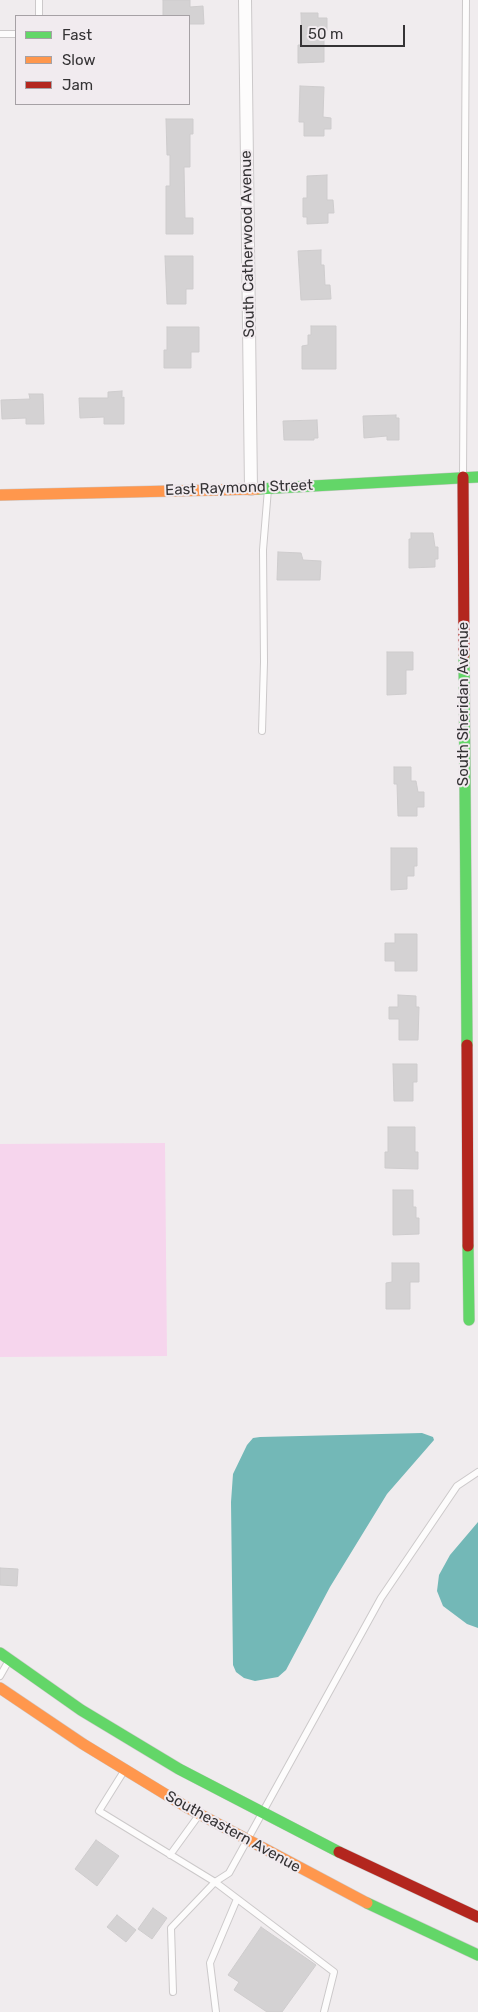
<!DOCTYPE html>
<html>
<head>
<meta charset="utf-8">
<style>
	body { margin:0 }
	#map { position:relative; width:478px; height:2012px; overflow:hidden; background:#f0ecee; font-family:Rubik,sans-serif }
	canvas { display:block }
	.legend { position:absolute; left:15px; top:15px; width:175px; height:90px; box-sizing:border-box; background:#f1ebef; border:1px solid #a6a1a5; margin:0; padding:6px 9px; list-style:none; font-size:15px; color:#353335 }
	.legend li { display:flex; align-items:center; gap:10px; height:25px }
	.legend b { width:25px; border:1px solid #a6a1a5 }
	.scale { position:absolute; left:300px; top:25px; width:105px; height:22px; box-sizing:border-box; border:2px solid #353335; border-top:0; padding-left:6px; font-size:15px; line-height:18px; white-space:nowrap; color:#353335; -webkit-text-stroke:4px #f1ebef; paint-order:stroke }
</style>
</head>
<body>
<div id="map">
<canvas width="478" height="2012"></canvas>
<ul class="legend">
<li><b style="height:6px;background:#63d668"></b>Fast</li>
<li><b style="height:6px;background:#ff974d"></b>Slow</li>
<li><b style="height:6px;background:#b3261e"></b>Jam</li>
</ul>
<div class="scale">50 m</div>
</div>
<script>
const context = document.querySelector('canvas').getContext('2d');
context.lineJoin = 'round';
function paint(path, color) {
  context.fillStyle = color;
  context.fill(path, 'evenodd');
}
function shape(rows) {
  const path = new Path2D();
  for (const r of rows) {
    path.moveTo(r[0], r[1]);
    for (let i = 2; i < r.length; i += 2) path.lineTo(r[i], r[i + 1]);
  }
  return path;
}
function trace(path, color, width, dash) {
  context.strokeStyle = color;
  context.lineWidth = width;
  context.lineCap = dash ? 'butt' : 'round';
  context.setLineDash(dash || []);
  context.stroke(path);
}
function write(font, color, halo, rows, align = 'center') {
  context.font = font + ' Rubik,sans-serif';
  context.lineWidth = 4;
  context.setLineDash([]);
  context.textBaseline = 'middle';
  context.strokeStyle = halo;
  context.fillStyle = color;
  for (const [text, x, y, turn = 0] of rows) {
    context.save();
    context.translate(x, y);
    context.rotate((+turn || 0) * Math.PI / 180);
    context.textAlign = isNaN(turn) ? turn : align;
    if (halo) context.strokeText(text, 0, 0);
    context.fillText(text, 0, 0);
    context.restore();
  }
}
const green = shape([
	[165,1143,167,1356,0,1357,0,1144]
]);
const water = shape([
	[422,1433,433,1437,434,1440,387,1494,330,1587,286,1670,278,1677,255,1681,244,1678,236,1672,233,1665,231,1502,233,1474,247,1445,253,1438,260,1437],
	[478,1522,478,1628,467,1624,443,1606,437,1591,439,1575,450,1555]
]);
const building = shape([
	[163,0,190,0,190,7,203,6,204,24,189,24,189,16,163,16,163,0],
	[301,13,318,13,318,18,327,18,327,31,324,31,324,62,298,63,298,45,302,45,301,13],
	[300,86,324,87,323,117,331,118,331,129,324,129,324,136,304,136,304,122,299,122,300,86],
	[166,119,193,119,193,134,190,134,190,167,184,167,185,218,193,218,193,234,166,234,166,186,170,186,170,155,167,155,166,119],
	[327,175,327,200,333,200,334,213,328,213,328,223,307,224,307,217,303,217,303,198,307,198,307,176,327,175],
	[321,250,321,265,324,265,325,285,330,285,331,299,301,300,298,251,321,250],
	[165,256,193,256,193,289,186,289,186,304,167,304,165,256],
	[311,326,336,326,336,369,302,369,302,346,308,345,308,335,311,335,311,326],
	[167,327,199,327,199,352,191,352,191,368,164,368,164,350,167,350,167,327],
	[122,391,122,398,124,397,124,424,104,424,104,417,80,418,79,398,108,398,108,392,122,391],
	[29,394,43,394,44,424,26,424,26,418,2,419,1,400,30,399,29,394],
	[396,415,396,418,399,418,399,440,387,440,387,436,364,438,363,416,396,415],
	[317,420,318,438,314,438,314,440,284,440,283,421,317,420],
	[411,533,433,533,435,547,438,547,438,559,435,559,435,567,409,568,409,539,411,539,411,533],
	[278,552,301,553,303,560,321,561,320,580,277,580,278,552],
	[387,652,413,652,413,670,406,670,406,694,387,695,387,652],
	[394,767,411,767,411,781,416,781,418,792,424,792,424,807,417,807,417,816,398,816,397,784,394,784,394,767],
	[391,848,417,848,417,866,414,866,414,876,407,876,407,889,391,890,391,848],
	[395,934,417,934,417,971,395,971,395,961,385,961,385,943,395,943,395,934],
	[398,995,416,996,416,1007,419,1007,418,1040,399,1040,399,1019,389,1019,389,1007,398,1007,398,995],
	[393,1064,417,1064,417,1082,413,1082,413,1101,394,1101,393,1064],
	[388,1127,415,1127,415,1152,418,1152,418,1169,385,1168,385,1152,388,1152,388,1127],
	[393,1190,413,1190,413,1207,416,1207,416,1218,419,1218,419,1234,393,1235,393,1190],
	[392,1263,419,1263,419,1282,410,1282,410,1309,386,1309,386,1283,392,1282,392,1263],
	[0,1568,18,1569,17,1586,0,1585,0,1568],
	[96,1840,119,1856,97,1886,75,1869,96,1840],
	[153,1908,167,1918,152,1939,138,1929,153,1908],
	[117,1915,136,1930,126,1942,107,1927,117,1915],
	[261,1927,316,1965,282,2012,267,2012,234,1990,239,1982,228,1975,261,1927]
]);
const lane = shape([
	[39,0,39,16],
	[0,34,16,34],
	[463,476,466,0],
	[262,731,264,662,263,550,268,489],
	[0,1676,8,1662],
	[124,1771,99,1811,215,1882,334,1972,324,2012],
	[170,1855,199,1815],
	[173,1992,171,1928,215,1882,229,1873,381,1598,457,1486,478,1472],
	[216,2012,210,1963,237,1899]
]);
const street = shape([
	[245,0,251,489]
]);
const fast = shape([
	[258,489,478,477],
	[464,655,467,1045],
	[468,1246,469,1320],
	[0,1653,81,1710,179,1769,339,1852],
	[367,1903,478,1955]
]);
const slow = shape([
	[0,495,258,489],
	[0,1688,83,1744,188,1808,367,1903]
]);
const jam = shape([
	[463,477,464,655],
	[467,1045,468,1246],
	[339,1852,478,1917]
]);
const streetNames = [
	["South Catherwood Avenue",248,244,-91],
	["East Raymond Street",239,488,-2],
	["South Sheridan Avenue",464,704,-90],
	["Southeastern Avenue",233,1832,29]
];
paint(green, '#f6d5ed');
paint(water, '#73b8b7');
paint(building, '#d4d2d3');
trace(building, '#cecccd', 1);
trace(lane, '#ccc9ca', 8);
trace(street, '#ccc9ca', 14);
trace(fast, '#ccc9ca', 12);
trace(slow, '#ccc9ca', 12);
trace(jam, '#ccc9ca', 12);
trace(lane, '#fdfcfc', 6);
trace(street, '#fdfcfc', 12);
trace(fast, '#63d668', 11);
trace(slow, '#ff974d', 11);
trace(jam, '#b3261e', 11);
write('15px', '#353335', '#f1ebef', streetNames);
</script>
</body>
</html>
